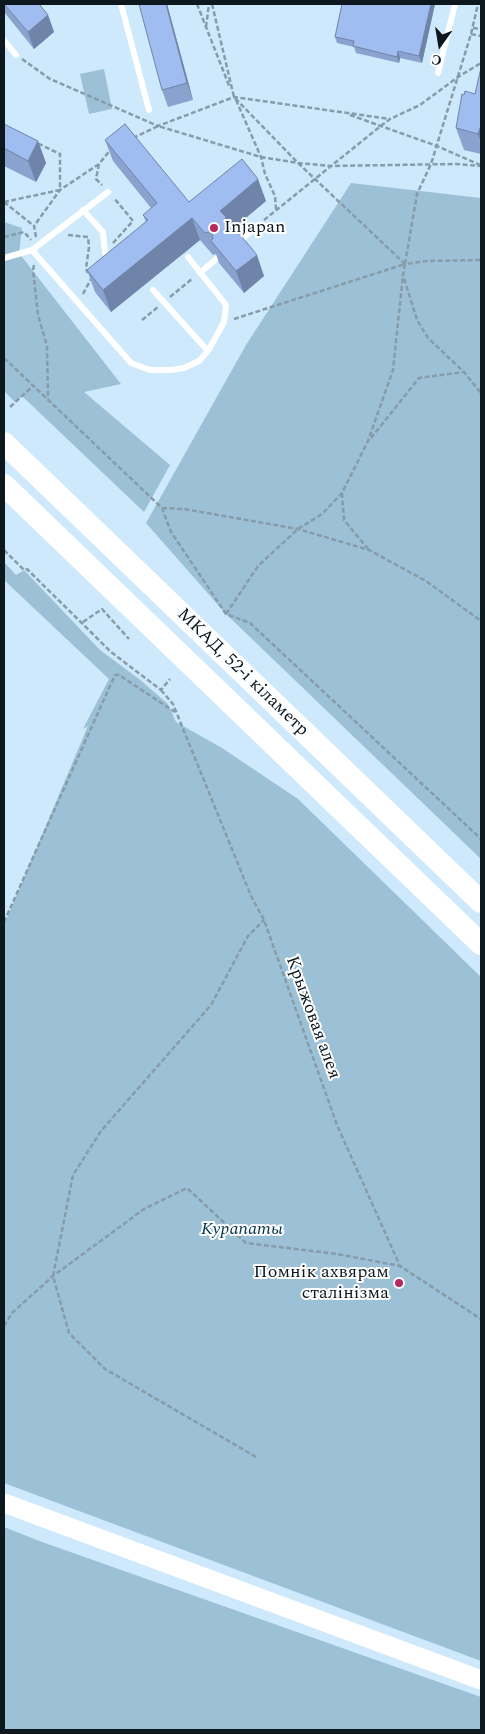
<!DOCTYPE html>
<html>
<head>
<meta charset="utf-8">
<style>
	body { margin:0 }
	#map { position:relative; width:485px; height:1734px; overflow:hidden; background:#cde9fb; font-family:Spectral,serif }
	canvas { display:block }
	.frame { position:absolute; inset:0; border:5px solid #0d181e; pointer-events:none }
	.north { position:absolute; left:415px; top:20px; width:50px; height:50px; -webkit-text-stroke:4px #fff; paint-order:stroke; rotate:193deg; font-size:14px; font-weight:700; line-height:20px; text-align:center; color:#0d181e }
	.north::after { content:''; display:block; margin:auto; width:18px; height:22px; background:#0d181e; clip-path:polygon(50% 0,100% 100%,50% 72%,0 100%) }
</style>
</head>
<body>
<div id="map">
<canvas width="485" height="1734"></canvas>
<div class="frame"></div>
<div class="north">С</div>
</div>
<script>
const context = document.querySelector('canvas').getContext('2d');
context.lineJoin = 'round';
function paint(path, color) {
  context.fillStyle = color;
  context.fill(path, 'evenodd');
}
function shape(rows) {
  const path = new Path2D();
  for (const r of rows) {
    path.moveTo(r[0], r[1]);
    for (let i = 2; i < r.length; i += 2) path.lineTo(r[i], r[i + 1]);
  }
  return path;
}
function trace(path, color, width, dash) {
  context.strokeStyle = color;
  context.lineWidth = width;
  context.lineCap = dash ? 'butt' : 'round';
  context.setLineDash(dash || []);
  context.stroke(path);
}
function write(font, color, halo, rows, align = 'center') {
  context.font = font + ' Spectral,serif';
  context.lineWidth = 4;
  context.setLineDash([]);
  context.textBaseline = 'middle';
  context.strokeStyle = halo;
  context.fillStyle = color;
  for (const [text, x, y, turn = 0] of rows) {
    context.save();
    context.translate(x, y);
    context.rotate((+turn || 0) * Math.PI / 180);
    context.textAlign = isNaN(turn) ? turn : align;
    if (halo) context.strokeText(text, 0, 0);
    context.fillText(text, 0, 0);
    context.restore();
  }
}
const green = shape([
	[104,69,112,109,89,114,80,74],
	[351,183,481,198,481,859,226,614,146,523,246,345],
	[4,222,22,228,19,253,121,384,84,392,170,465,144,512,22,396,15,402,4,391],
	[4,562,16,575,24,570,100,650,139,679,168,704,176,722,222,748,298,799,481,977,481,1661,4,1483,4,925,88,726,83,729,109,679,4,580],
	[4,1527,42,1542,481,1697,481,1730,4,1730]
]);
const path = shape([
	[197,4,230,88],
	[212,4,234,97,298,163,405,264,427,261,481,260],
	[206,27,209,4],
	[473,28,481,29],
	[471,34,481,36],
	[22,59,50,79,158,126,234,97,390,119],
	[236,100,261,157,265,174,275,196,276,209],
	[350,115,437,146,480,165],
	[133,138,158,126,261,157,298,163,331,166,456,164,481,166],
	[99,164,96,179,102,185],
	[4,202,60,190,60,154,37,143],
	[4,202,34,226],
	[264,220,382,125,390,119,420,105,458,77,481,63],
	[68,235,88,237,89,247,86,269,88,273],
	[4,237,24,232,31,240],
	[36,237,34,226,60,190,99,164,111,149],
	[113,243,133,221,114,198],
	[405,264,403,275,417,320,428,338,464,372,481,393],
	[34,265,33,270,38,315,47,346,48,399],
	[83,294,91,279],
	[170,297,193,278],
	[234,319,405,264,417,194,431,164,471,34,478,4],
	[142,320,158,307],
	[4,358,162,508,171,532,226,614,250,623,481,839],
	[10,407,33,386],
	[371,438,419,378,464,372],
	[342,493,344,520,369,550],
	[162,508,184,509,298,529,369,550,426,581,481,621],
	[4,550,24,570,27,569,111,652,161,690,170,679],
	[226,614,258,566,298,529,322,514,342,493,368,441,393,370,403,275],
	[83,622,102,609,129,639],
	[161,690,173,704,251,896,264,920,337,1125,400,1266,481,1319],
	[4,922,115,675,119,675,175,712],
	[4,1326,12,1313,53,1276,144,1209,187,1188,246,1243,337,1254,400,1266],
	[256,1457,105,1369,69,1333,53,1276,73,1175,101,1131,211,1005,248,936,264,920]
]);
const lane = shape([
	[121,4,149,110],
	[4,40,16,55],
	[438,73,455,4],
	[83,210,103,232,105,253],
	[238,242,259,225],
	[32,250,131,363,150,370,171,370,184,368,199,361,208,351,224,322,226,305,188,257],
	[4,258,32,250,108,192],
	[200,273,216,259],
	[153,290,208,351]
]);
const primary = shape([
	[4,1503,481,1680]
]);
const highway = shape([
	[4,443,481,902],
	[4,485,481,944]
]);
const wall = shape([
	[4,4,39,4,48,15,54,32,34,49,4,12],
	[167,4,193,100,168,107,162,90],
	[435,4,422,63,400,58,399,63,356,53,354,47,337,43,335,37],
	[481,68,481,154,464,150,456,128,464,95,475,94],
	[4,124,38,141,46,163,36,182,4,166],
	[105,140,189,202,266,201,234,228,264,276,244,293,219,263,216,254,213,255,200,240,111,312,95,292,87,270,146,222,143,215,151,208,113,161]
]);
const shadedWall = shape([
	[166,4,167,4,193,100,187,83],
	[431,4,435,4,422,63,419,56],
	[48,15,54,32,34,49,28,32],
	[398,51,400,58,399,63,397,57],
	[480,128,481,133,481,142,478,134],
	[38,141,46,163,36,182,28,161],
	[258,179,266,201,231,230,232,243,220,211],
	[192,218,200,240,111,312,103,290],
	[257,255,264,276,244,293,236,271]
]);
const building = shape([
	[4,4,39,4,48,15,28,32,4,4],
	[139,4,166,4,187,83,162,90,139,4],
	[342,4,431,4,419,56,398,51,397,57,353,46,354,41,335,37,342,4],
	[481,68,481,129,480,128,478,134,456,128,462,94,464,95,465,91,475,94,481,68],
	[4,124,38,141,28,161,4,148,4,124],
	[125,124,189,202,242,159,258,179,220,211,226,217,224,221,226,225,229,226,232,225,257,255,236,271,211,241,213,238,212,234,209,232,205,233,192,218,103,290,87,270,148,220,143,215,157,203,105,140,125,124]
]);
const markers = [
	[214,228,5,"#b52961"],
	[399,1283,5,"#b52961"]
];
const poiNames = [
	["Injapan",224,228],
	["Помнік ахвярам",389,1273,"right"],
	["сталінізма",389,1294,"right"]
];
const streetNames = [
	["МКАД, 52-і кіламетр",242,673,44],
	["Крыжовая алея",312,1018,70]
];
const parkNames = [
	["Курапаты",242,1230]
];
paint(green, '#9cc1d7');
trace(path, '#869ca9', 2.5, [5, 2.5]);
trace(lane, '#fff', 6);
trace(primary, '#fff', 19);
trace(highway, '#fff', 22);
paint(wall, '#89a3ce');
paint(shadedWall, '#6f84a8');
paint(building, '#9fbdf0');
trace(building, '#6f84a8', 1);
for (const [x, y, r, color] of markers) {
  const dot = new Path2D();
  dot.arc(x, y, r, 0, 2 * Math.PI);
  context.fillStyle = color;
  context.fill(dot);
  trace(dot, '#fff', 2);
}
write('18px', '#0d181e', '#fff', poiNames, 'left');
write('18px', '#0d181e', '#fff', streetNames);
write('italic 18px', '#00344c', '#fff', parkNames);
</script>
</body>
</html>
